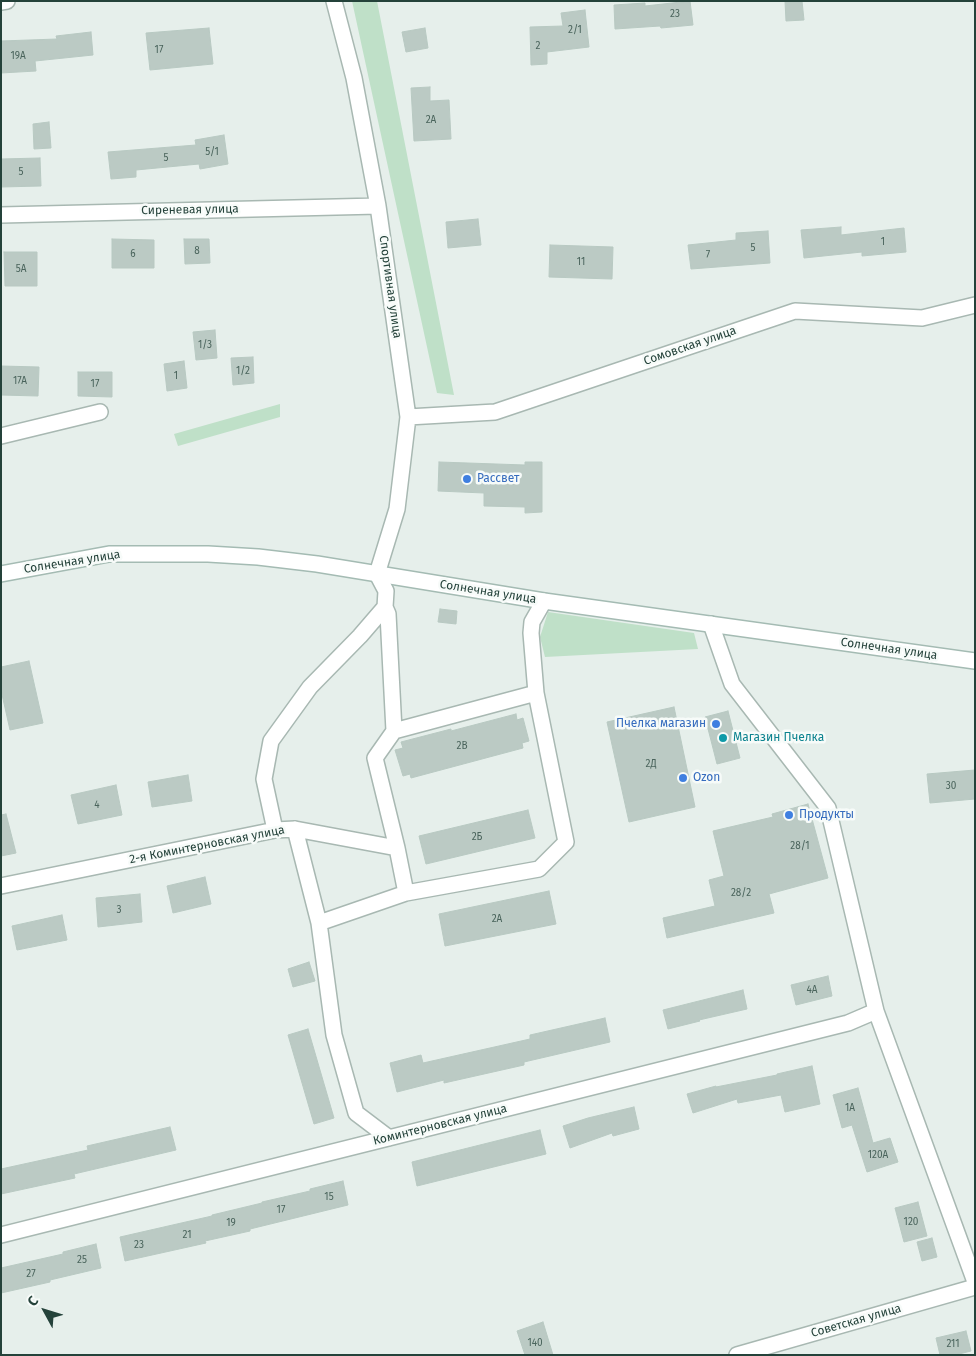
<!DOCTYPE html>
<html>
<head>
<meta charset="utf-8">
<style>
	body { margin:0 }
	#map { position:relative; width:976px; height:1356px; overflow:hidden; background:#e6efeb; font-family:"Fira Sans",sans-serif }
	canvas { display:block }
	.frame { position:absolute; inset:0; border:2px solid #24423a; pointer-events:none }
	.north { position:absolute; left:20px; top:1286px; width:50px; height:50px; -webkit-text-stroke:4px #f7fbf9; paint-order:stroke; rotate:309deg; font-size:14px; font-weight:700; line-height:20px; text-align:center; color:#24423a }
	.north::after { content:''; display:block; margin:auto; width:18px; height:22px; background:#24423a; clip-path:polygon(50% 0,100% 100%,50% 72%,0 100%) }
</style>
</head>
<body>
<div id="map">
<canvas width="976" height="1356"></canvas>
<div class="frame"></div>
<div class="north">С</div>
</div>
<script>
const context = document.querySelector('canvas').getContext('2d');
context.lineJoin = 'round';
function paint(path, color) {
  context.fillStyle = color;
  context.fill(path, 'evenodd');
}
function shape(rows) {
  const path = new Path2D();
  for (const r of rows) {
    path.moveTo(r[0], r[1]);
    for (let i = 2; i < r.length; i += 2) path.lineTo(r[i], r[i + 1]);
  }
  return path;
}
function trace(path, color, width, dash) {
  context.strokeStyle = color;
  context.lineWidth = width;
  context.lineCap = dash ? 'butt' : 'round';
  context.setLineDash(dash || []);
  context.stroke(path);
}
function write(font, color, halo, rows, align = 'center') {
  context.font = font + ' "Fira Sans",sans-serif';
  context.lineWidth = 5;
  context.setLineDash([]);
  context.textBaseline = 'middle';
  context.strokeStyle = halo;
  context.fillStyle = color;
  for (const [text, x, y, turn = 0] of rows) {
    context.save();
    context.translate(x, y);
    context.rotate((+turn || 0) * Math.PI / 180);
    context.textAlign = isNaN(turn) ? turn : align;
    if (halo) context.strokeText(text, 0, 0);
    context.fillText(text, 0, 0);
    context.restore();
  }
}
const green = shape([
	[352,1,377,1,454,395,437,393],
	[280,404,280,417,178,446,174,434],
	[548,612,694,633,698,649,545,657,540,637]
]);
const building = shape([
	[690,1,693,25,661,28,660,26,615,29,614,5,645,3,645,6,690,1],
	[785,1,802,1,804,20,786,21,785,1],
	[585,10,589,47,547,52,547,64,531,65,530,27,563,26,561,13,585,10],
	[209,28,213,64,150,70,146,33,209,28],
	[425,28,428,48,406,52,402,32,425,28],
	[91,32,93,55,35,61,36,71,1,73,1,41,57,39,56,36,91,32],
	[430,87,430,101,449,100,451,139,414,141,411,88,430,87],
	[49,122,51,148,34,149,33,124,49,122],
	[224,135,228,164,200,169,199,164,136,170,136,177,111,179,108,152,196,145,195,140,224,135],
	[40,158,41,186,1,187,1,159,40,158],
	[478,219,481,245,448,248,446,222,478,219],
	[841,227,841,235,904,228,906,252,862,256,862,252,804,258,801,230,841,227],
	[768,231,770,263,691,269,688,245,736,240,736,233,768,231],
	[112,239,154,240,154,268,112,268,112,239],
	[184,239,209,239,210,263,185,264,184,239],
	[550,245,613,247,612,279,549,277,550,245],
	[4,252,37,252,37,286,5,286,4,252],
	[215,330,217,358,196,360,193,332,215,330],
	[253,357,254,383,233,385,231,358,253,357],
	[184,361,187,388,167,391,164,364,184,361],
	[1,366,39,367,38,396,1,395,1,366],
	[78,372,112,372,112,397,78,396,78,372],
	[439,462,525,465,525,462,542,462,542,512,525,513,525,507,484,506,484,493,438,491,439,462],
	[440,609,457,611,456,624,438,622,440,609],
	[29,661,43,723,10,730,1,690,1,667,29,661],
	[674,707,695,807,629,822,607,722,674,707],
	[728,711,740,758,717,764,705,717,728,711],
	[516,714,517,720,523,718,529,741,522,743,523,748,411,778,410,774,403,776,395,750,403,748,401,742,451,729,451,731,516,714],
	[975,770,975,799,930,803,927,774,975,770],
	[188,775,192,801,152,807,148,782,188,775],
	[116,785,122,815,78,824,71,795,116,785],
	[808,804,828,878,769,894,774,913,667,938,663,918,715,906,709,880,724,876,713,831,773,817,772,814,808,804],
	[528,810,535,838,426,864,419,836,528,810],
	[6,814,16,853,1,856,1,815,6,814],
	[205,877,211,904,173,913,167,886,205,877],
	[549,891,556,924,445,946,439,914,549,891],
	[140,894,142,922,98,927,96,898,140,894],
	[62,915,67,940,17,950,12,926,62,915],
	[309,962,315,981,293,987,288,969,309,962],
	[828,976,832,996,796,1005,791,985,828,976],
	[743,990,747,1009,699,1020,700,1021,668,1029,663,1010,743,990],
	[605,1018,610,1042,524,1062,524,1065,444,1083,444,1080,397,1092,390,1063,421,1055,423,1063,530,1039,530,1035,605,1018],
	[308,1029,334,1118,314,1124,288,1035,308,1029],
	[812,1066,820,1104,785,1112,781,1095,738,1103,737,1099,693,1113,687,1094,716,1086,716,1087,777,1075,777,1074,812,1066],
	[858,1088,873,1143,890,1138,898,1162,867,1172,852,1125,842,1128,833,1095,858,1088],
	[634,1107,639,1129,613,1136,612,1133,570,1148,563,1126,588,1118,634,1107],
	[170,1127,176,1150,74,1174,75,1178,1,1194,1,1169,88,1150,87,1146,170,1127],
	[540,1130,546,1154,417,1186,412,1162,540,1130],
	[343,1181,348,1205,250,1229,250,1231,205,1241,206,1243,125,1261,120,1237,212,1216,212,1215,262,1203,262,1202,310,1191,310,1189,343,1181],
	[918,1202,927,1236,904,1242,895,1208,918,1202],
	[932,1238,937,1257,922,1261,917,1242,932,1238],
	[96,1244,101,1268,50,1280,50,1282,1,1293,1,1268,63,1254,63,1252,96,1244],
	[543,1322,553,1355,525,1355,517,1331,543,1322],
	[966,1331,971,1351,955,1355,940,1355,936,1338,966,1331]
]);
const street = shape([
	[1,2,7,1],
	[1,215,378,206],
	[408,417,495,412,795,311,922,318,975,305],
	[1,436,100,412],
	[385,607,388,614,394,731,375,758,397,848],
	[711,624,732,684,828,808,876,1011,975,1282],
	[394,731,536,693],
	[295,829,319,923,334,1035,356,1113,389,1138],
	[275,830,264,779,271,741,310,687,360,636,385,607,386,591,377,574,397,509,408,417,378,206,354,78,334,1],
	[1,886,275,830,295,829,397,848,406,893,539,869,566,842,536,693,531,633,532,622,544,601],
	[319,923,406,893],
	[1,1235,848,1023,876,1011],
	[737,1355,975,1287]
]);
const secondary = shape([
	[1,574,109,554,208,554,258,557,317,564,544,601,975,661]
]);
const markers = [
	[467,479,5,"#3f7fe0"],
	[716,724,5,"#3f7fe0"],
	[723,738,5,"#0f9aa8"],
	[683,778,5,"#3f7fe0"],
	[789,815,5,"#3f7fe0"]
];
const numberNames = [
	["23",675,14],
	["2/1",575,30],
	["2",538,46],
	["17",159,50],
	["19А",18,56],
	["2А",431,120],
	["5/1",212,152],
	["5",166,158],
	["5",21,172],
	["1",883,242],
	["5",753,248],
	["8",197,251],
	["6",133,254],
	["7",708,255],
	["11",581,262],
	["5А",21,269],
	["1/3",205,345],
	["1/2",243,371],
	["1",176,376],
	["17А",20,381],
	["17",95,384],
	["2В",462,746],
	["2Д",651,764],
	["30",951,786],
	["4",97,805],
	["2Б",477,837],
	["28/1",800,846],
	["28/2",741,893],
	["3",119,910],
	["2А",497,919],
	["4А",812,990],
	["1А",850,1108],
	["120А",878,1155],
	["15",329,1197],
	["17",281,1210],
	["120",911,1222],
	["19",231,1223],
	["21",187,1235],
	["23",139,1245],
	["25",82,1260],
	["27",31,1274],
	["140",535,1343],
	["211",953,1344]
];
const streetNames = [
	["Сиреневая улица",190,210,-1],
	["Спортивная улица",390,287,82],
	["Сомовская улица",690,346,-19],
	["Солнечная улица",72,562,-9],
	["Солнечная улица",488,592,9],
	["Солнечная улица",889,649,8],
	["2-я Коминтерновская улица",207,845,-11],
	["Коминтерновская улица",440,1125,-14],
	["Советская улица",856,1321,-16]
];
const shopNames = [
	["Рассвет",477,479],
	["Пчелка магазин",706,724,"right"],
	["Ozon",693,778],
	["Продукты",799,815]
];
const cultureNames = [
	["Магазин Пчелка",733,738]
];
paint(green, '#bfe0c8');
paint(building, '#bbcac4');
trace(building, '#b8c9c2', 1);
trace(street, '#a8b8b2', 18);
trace(secondary, '#a4bbb3', 18);
trace(street, '#fff', 15);
trace(secondary, '#fff', 15);
for (const [x, y, r, color] of markers) {
  const dot = new Path2D();
  dot.arc(x, y, r, 0, 2 * Math.PI);
  context.fillStyle = color;
  context.fill(dot);
  trace(dot, '#f7fbf9', 2);
}
write('10px', '#4a645c', null, numberNames);
write('12px', '#24423a', '#f7fbf9', streetNames);
write('12px', '#366cbe', '#f7fbf9', shopNames, 'left');
write('12px', '#0d838f', '#f7fbf9', cultureNames, 'left');
</script>
</body>
</html>
